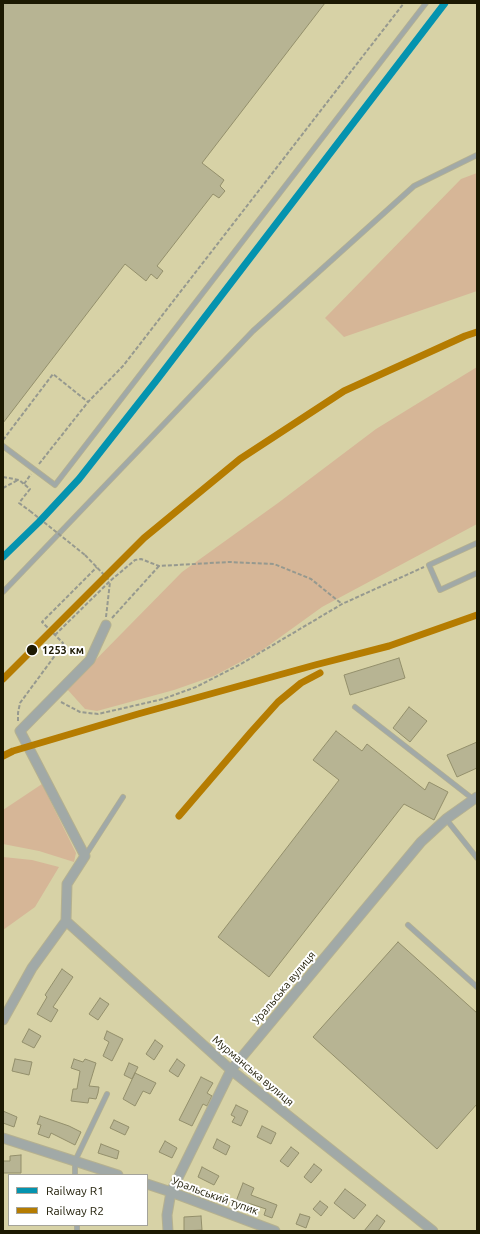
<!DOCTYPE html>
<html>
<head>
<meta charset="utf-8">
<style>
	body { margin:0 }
	#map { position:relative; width:480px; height:1234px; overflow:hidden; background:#d7d2a6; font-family:Ubuntu,sans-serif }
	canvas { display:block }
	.frame { position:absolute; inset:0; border:4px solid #1c1902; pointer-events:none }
	.legend { position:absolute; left:8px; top:1174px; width:140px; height:52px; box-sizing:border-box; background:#fff; border:1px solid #a4a39a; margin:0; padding:5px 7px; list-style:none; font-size:12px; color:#1c1902 }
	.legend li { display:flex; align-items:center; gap:8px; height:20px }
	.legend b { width:20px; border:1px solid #a4a39a }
</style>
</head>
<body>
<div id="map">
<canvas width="480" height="1234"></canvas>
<div class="frame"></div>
<ul class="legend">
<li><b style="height:5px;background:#0493af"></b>Railway R1</li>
<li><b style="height:5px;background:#b57c01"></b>Railway R2</li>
</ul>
</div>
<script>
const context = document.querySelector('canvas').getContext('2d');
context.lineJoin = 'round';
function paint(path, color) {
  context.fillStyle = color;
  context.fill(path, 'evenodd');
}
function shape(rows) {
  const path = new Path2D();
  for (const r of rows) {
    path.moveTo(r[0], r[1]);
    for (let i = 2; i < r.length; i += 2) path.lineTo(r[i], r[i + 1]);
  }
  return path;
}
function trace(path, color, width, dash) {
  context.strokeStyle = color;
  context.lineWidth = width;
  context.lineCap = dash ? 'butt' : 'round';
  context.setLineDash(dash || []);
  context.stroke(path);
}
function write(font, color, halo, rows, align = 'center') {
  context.font = font + ' Ubuntu,sans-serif';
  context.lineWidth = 4;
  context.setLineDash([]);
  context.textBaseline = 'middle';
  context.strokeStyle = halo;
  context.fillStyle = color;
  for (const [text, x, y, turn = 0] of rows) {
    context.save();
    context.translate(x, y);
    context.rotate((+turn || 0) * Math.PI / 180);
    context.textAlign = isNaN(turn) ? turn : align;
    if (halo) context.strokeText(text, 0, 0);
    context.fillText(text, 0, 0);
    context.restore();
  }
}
const green = shape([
	[477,173,477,291,344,337,325,318,461,179],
	[477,367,477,524,322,607,261,651,214,676,174,690,97,711,85,709,67,689,182,572,278,503,376,429],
	[42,784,76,853,74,862,39,851,3,844,3,810],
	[3,857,32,860,59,867,35,907,3,930]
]);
const building = shape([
	[3,3,325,3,202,163,224,180,220,186,225,191,219,198,213,194,157,266,163,271,157,279,151,274,146,281,125,264,3,423,3,3],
	[399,658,405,678,350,695,344,675,399,658],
	[409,707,427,721,410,742,393,728,409,707],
	[336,731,362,751,367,744,425,790,429,782,448,792,434,820,404,804,269,977,218,937,339,780,313,760,336,731],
	[477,742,477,768,457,777,447,755,477,742],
	[398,942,477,1013,477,1104,437,1149,313,1037,398,942],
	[62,969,73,977,53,1007,58,1010,51,1022,37,1014,47,997,45,995,62,969],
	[100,998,109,1004,98,1020,89,1014,100,998],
	[29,1029,41,1036,34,1048,22,1042,29,1029],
	[107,1031,123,1039,112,1061,103,1056,109,1042,104,1039,107,1031],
	[155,1040,163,1046,154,1060,146,1054,155,1040],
	[15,1059,32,1062,29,1075,12,1071,15,1059],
	[74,1059,83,1062,85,1059,96,1063,89,1086,99,1087,98,1093,96,1099,89,1098,88,1103,71,1101,73,1089,77,1089,80,1071,71,1068,74,1059],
	[177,1059,185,1065,178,1077,169,1071,177,1059],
	[129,1063,138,1067,132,1079,124,1075,129,1063],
	[135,1073,156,1083,150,1094,143,1091,135,1106,123,1099,135,1073],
	[201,1077,213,1083,207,1093,212,1096,207,1106,203,1104,192,1126,179,1120,201,1077],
	[236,1105,248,1111,241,1126,232,1122,235,1117,231,1115,236,1105],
	[3,1111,17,1117,14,1127,3,1123,3,1111],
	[40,1116,69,1126,81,1132,75,1145,51,1133,49,1138,38,1134,41,1125,37,1124,40,1116],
	[114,1120,129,1127,125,1135,110,1128,114,1120],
	[262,1126,276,1133,271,1144,257,1137,262,1126],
	[217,1139,230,1146,226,1155,213,1148,217,1139],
	[165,1141,177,1148,172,1158,159,1152,165,1141],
	[101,1144,119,1151,117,1159,98,1153,101,1144],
	[291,1147,299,1153,288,1167,280,1161,291,1147],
	[21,1155,21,1173,3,1173,3,1161,10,1161,10,1156,21,1155],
	[314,1164,322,1170,311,1183,304,1177,314,1164],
	[202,1167,219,1176,214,1185,198,1177,202,1167],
	[243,1183,254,1188,251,1195,277,1205,272,1218,264,1215,266,1209,248,1203,246,1208,235,1204,243,1183],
	[345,1189,366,1205,354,1219,334,1203,345,1189],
	[320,1201,328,1207,321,1216,313,1209,320,1201],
	[300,1214,310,1217,306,1228,296,1224,300,1214],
	[377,1215,385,1221,378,1231,364,1231,377,1215],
	[201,1216,202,1230,184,1231,184,1217,201,1216]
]);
const path = shape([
	[3,440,53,374,88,402],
	[39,464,88,402,123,366,404,3],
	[3,477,19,480,30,489,19,503,30,511],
	[24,484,31,474],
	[3,488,18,480],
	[85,555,110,581],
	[106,617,110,582],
	[112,618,159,566],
	[55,635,110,581,135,560,141,559,159,566,229,562,274,564,311,579,342,604],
	[61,702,80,712,98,714,163,699,196,687,241,664,342,604,424,567],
	[18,721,18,713,20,703,62,646,63,643,42,622,97,567]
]);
const service = shape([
	[3,446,55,485,426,3],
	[477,543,429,565,440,590,477,573],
	[3,592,253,331,414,186,477,155],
	[355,707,473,799],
	[446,819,477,858],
	[85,856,123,797],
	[408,925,477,987],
	[75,1175,75,1161,107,1094],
	[77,1225,77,1231]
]);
const minor = shape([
	[66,921,231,1070,433,1231],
	[66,921,67,884,85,856,20,731,90,660,106,625],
	[3,1020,32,968,66,921],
	[3,1138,118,1175],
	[147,1184,171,1192,275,1231],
	[168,1231,167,1215,171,1192,231,1070,421,842,446,819,477,797]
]);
const pathBridge = shape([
	[30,511,85,555]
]);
const rail1 = shape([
	[3,557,39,522,79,479,156,381,445,3]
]);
const rail2 = shape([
	[3,679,144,538,240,459,344,391,465,336,477,332],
	[3,756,13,751,138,714,315,665,389,646,477,615],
	[179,816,251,732,278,702,301,683,320,673]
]);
const markers = [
	[32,650,6,"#1c1902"]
];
const stopNames = [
	["1253 км",42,650]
];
const streetNames = [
	["Уральська вулиця",284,988,-50],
	["Мурманська вулиця",253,1071,40],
	["Уральський тупик",215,1196,20]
];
paint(green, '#d6b697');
paint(building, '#b7b493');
trace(building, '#938f6b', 1);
trace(service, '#b5b190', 6);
trace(minor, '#b5b190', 11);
trace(path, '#96998f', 2, [4, 2]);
trace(service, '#a1a9a7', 4.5);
trace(minor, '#a1a9a7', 9);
trace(pathBridge, '#96998f', 2, [4, 2]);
trace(rail1, '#0493af', 7);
trace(rail2, '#b57c01', 7);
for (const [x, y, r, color] of markers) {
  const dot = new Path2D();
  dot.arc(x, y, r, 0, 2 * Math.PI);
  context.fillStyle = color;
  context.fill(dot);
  trace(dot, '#fff', 1.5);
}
write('bold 11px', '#1c1902', '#fff', stopNames, 'left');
write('11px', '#1c1902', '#fff', streetNames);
</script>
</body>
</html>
